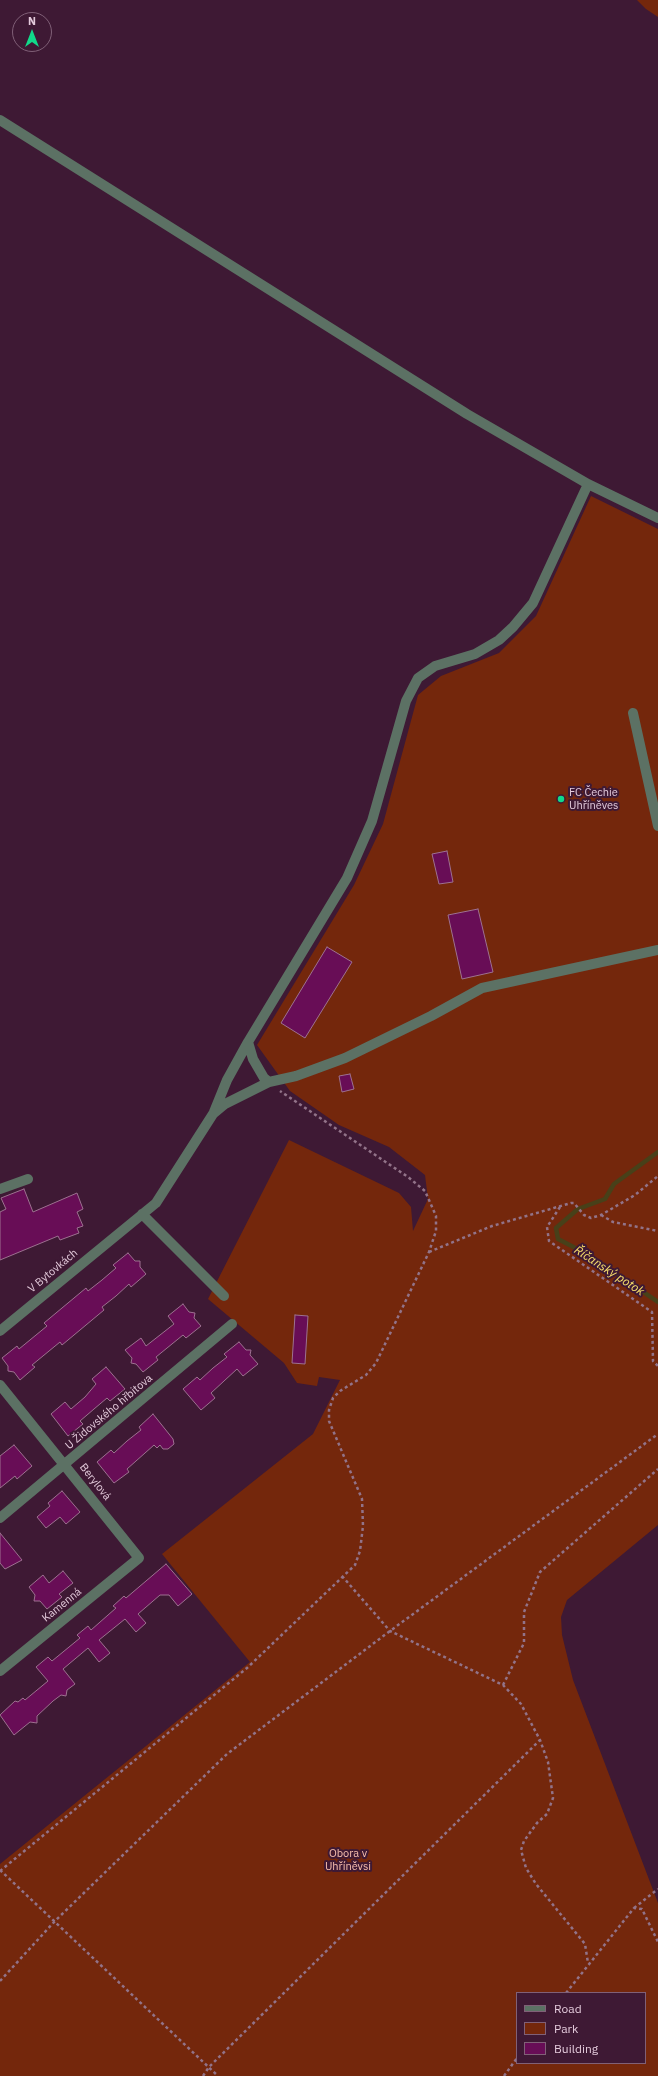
<!DOCTYPE html>
<html>
<head>
<meta charset="utf-8">
<style>
	body { margin:0 }
	#map { position:relative; width:658px; height:2076px; overflow:hidden; background:#3e1934; font-family:"IBM Plex Sans",sans-serif }
	canvas { display:block }
	.legend { position:absolute; left:516px; top:1992px; width:130px; height:72px; box-sizing:border-box; background:#3e1934; border:1px solid #806077; margin:0; padding:5px 7px; list-style:none; font-size:12px; color:#e3cadb }
	.legend li { display:flex; align-items:center; gap:8px; height:20px }
	.legend b { width:20px; border:1px solid #806077 }
	.north { position:absolute; left:12px; top:12px; width:40px; height:40px; box-sizing:border-box; background:#3e1934; border:1px solid #806077; border-radius:50%; rotate:0deg; font-size:11px; font-weight:700; line-height:16px; text-align:center; color:#e3cadb }
	.north::after { content:''; display:block; margin:auto; width:14px; height:18px; background:#11d98a; clip-path:polygon(50% 0,100% 100%,50% 72%,0 100%) }
</style>
</head>
<body>
<div id="map">
<canvas width="658" height="2076"></canvas>
<ul class="legend">
<li><b style="height:5px;background:#5c7164"></b>Road</li>
<li><b style="height:11px;background:#74270c"></b>Park</li>
<li><b style="height:11px;background:#680d56"></b>Building</li>
</ul>
<div class="north">N</div>
</div>
<script>
const context = document.querySelector('canvas').getContext('2d');
context.lineJoin = 'round';
function paint(path, color) {
  context.fillStyle = color;
  context.fill(path, 'evenodd');
}
function shape(rows) {
  const path = new Path2D();
  for (const r of rows) {
    path.moveTo(r[0], r[1]);
    for (let i = 2; i < r.length; i += 2) path.lineTo(r[i], r[i + 1]);
  }
  return path;
}
function trace(path, color, width, dash) {
  context.strokeStyle = color;
  context.lineWidth = width;
  context.lineCap = dash ? 'butt' : 'round';
  context.setLineDash(dash || []);
  context.stroke(path);
}
function write(font, color, halo, rows, align = 'center') {
  context.font = font + ' "IBM Plex Sans",sans-serif';
  context.lineWidth = 4;
  context.setLineDash([]);
  context.textBaseline = 'middle';
  context.strokeStyle = halo;
  context.fillStyle = color;
  for (const [text, x, y, turn = 0] of rows) {
    context.save();
    context.translate(x, y);
    context.rotate((+turn || 0) * Math.PI / 180);
    context.textAlign = isNaN(turn) ? turn : align;
    if (halo) context.strokeText(text, 0, 0);
    context.fillText(text, 0, 0);
    context.restore();
  }
}
const green = shape([
	[637,0,658,0,658,17,646,9],
	[591,496,658,529,658,1525,567,1600,561,1617,562,1635,573,1680,658,1903,658,2076,0,2076,0,1864,250,1662,162,1554,313,1434,340,1380,319,1377,317,1386,297,1383,284,1363,208,1299,289,1140,399,1193,411,1207,413,1231,428,1199,425,1175,389,1147,339,1125,290,1091,257,1045,354,885,383,824,418,695,441,676,499,653,536,616],
	[517,1993,645,1993,645,2063,517,2063]
]);
const stream = shape([
	[658,1152,614,1184,605,1199,578,1209,556,1228,558,1239,587,1254,658,1302]
]);
const building = shape([
	[447,851,453,882,439,884,432,854,447,851],
	[478,909,493,972,462,979,448,915,478,909],
	[327,947,352,962,305,1038,281,1023,327,947],
	[350,1074,354,1089,342,1092,339,1076,350,1074],
	[24,1189,33,1212,77,1193,83,1209,77,1212,83,1226,77,1228,79,1233,60,1240,58,1236,0,1260,0,1212,6,1209,1,1198,24,1189],
	[128,1253,135,1261,140,1261,140,1267,146,1274,131,1287,129,1284,116,1296,102,1307,104,1310,62,1345,60,1342,32,1365,35,1367,20,1380,14,1372,8,1371,8,1366,2,1358,17,1346,19,1349,47,1326,44,1323,86,1288,88,1291,102,1280,116,1268,113,1265,128,1253],
	[183,1304,189,1312,195,1313,194,1318,201,1326,186,1338,183,1335,156,1357,158,1360,143,1372,136,1364,131,1363,132,1358,125,1350,141,1338,146,1346,174,1324,168,1316,183,1304],
	[295,1315,308,1316,305,1364,292,1363,295,1315],
	[239,1342,246,1350,251,1350,250,1355,258,1364,243,1376,237,1369,211,1393,215,1398,201,1410,183,1389,197,1377,200,1380,213,1368,227,1357,224,1354,239,1342],
	[106,1367,125,1389,110,1401,107,1398,94,1409,80,1421,83,1424,68,1436,51,1414,65,1402,71,1409,85,1397,96,1384,92,1379,106,1367],
	[153,1414,173,1439,174,1444,168,1449,163,1449,160,1445,157,1448,154,1445,127,1469,129,1472,114,1483,97,1462,111,1450,114,1453,127,1441,141,1430,139,1427,153,1414],
	[14,1445,32,1466,17,1479,15,1476,0,1488,0,1456,14,1445],
	[62,1491,80,1512,66,1524,60,1517,46,1528,37,1517,50,1506,48,1503,62,1491],
	[0,1533,22,1560,5,1569,0,1563,0,1533],
	[166,1564,192,1594,178,1606,169,1595,160,1595,138,1614,146,1623,136,1632,125,1619,99,1640,110,1653,99,1662,88,1648,63,1669,75,1684,67,1690,66,1696,61,1695,53,1701,37,1716,37,1723,30,1722,14,1735,0,1715,15,1701,18,1702,23,1698,25,1700,48,1681,36,1667,48,1657,52,1661,80,1638,77,1635,88,1626,91,1630,116,1608,113,1606,124,1596,126,1598,166,1564],
	[63,1571,73,1583,59,1594,62,1597,47,1609,40,1601,34,1601,35,1595,29,1587,43,1575,49,1583,63,1571]
]);
const path = shape([
	[560,1207,547,1227,549,1241,652,1312,653,1361,658,1366],
	[601,1215,613,1222,658,1231],
	[429,1252,492,1226,571,1203,574,1203,584,1215,591,1218,601,1215,635,1195,658,1176],
	[342,1576,390,1631,503,1685,521,1704,540,1740,548,1762,553,1798,547,1814,537,1823,524,1841,521,1850,526,1868,536,1884,585,1944,588,1963],
	[503,1685,524,1643,524,1612,540,1572,658,1469],
	[0,1870,218,2076],
	[0,1871,247,1668,355,1565,360,1551,363,1526,362,1499,329,1421,329,1410,333,1398,340,1391,366,1375,376,1363,429,1252,436,1231,436,1216,425,1191,408,1177,280,1091],
	[634,1908,658,1889],
	[0,1981,55,1921,227,1754,390,1631,658,1434],
	[566,1993,634,1908,642,1909,658,1942],
	[203,2076,209,2067,540,1740],
	[504,2076,517,2058]
]);
const minor = shape([
	[0,120,467,414,588,484,658,518],
	[633,713,658,826],
	[248,1042,253,1059,264,1078,269,1082],
	[214,1112,227,1080,248,1042,347,878,372,821,406,701,418,678,435,666,475,654,499,640,513,627,533,603,588,484],
	[0,1189,28,1179],
	[142,1214,224,1296],
	[0,1331,156,1203,213,1114,225,1104,269,1082,296,1076,345,1058,431,1016,482,988,658,950],
	[0,1385,139,1558,0,1671],
	[0,1518,232,1324]
]);
const markers = [
	[561,799,4,"#11d98a"]
];
const poiNames = [
	["FC Čechie",569,793],
	["Uhříněves",569,806]
];
const streetNames = [
	["V Bytovkách",53,1271,-40],
	["U Židovského hřbitova",109,1412,-40],
	["Berylová",95,1482,52],
	["Kamenná",62,1605,-39]
];
const parkNames = [
	["Obora v",348,1854],
	["Uhříněvsi",348,1867]
];
const waterNames = [
	["Říčanský potok",609,1271,33]
];
paint(green, '#74270c');
trace(stream, '#484019', 4.5);
paint(building, '#680d56');
trace(building, '#9d7190', 1);
trace(path, '#927389', 2.5, [3, 3]);
trace(minor, '#5c7164', 10);
for (const [x, y, r, color] of markers) {
  const dot = new Path2D();
  dot.arc(x, y, r, 0, 2 * Math.PI);
  context.fillStyle = color;
  context.fill(dot);
  trace(dot, '#3e1934', 1.5);
}
write('11px', '#e3cadb', '#3e1934', poiNames, 'left');
write('11px', '#e3cadb', '#3e1934', streetNames);
write('11px', '#f9c0af', '#3e1934', parkNames);
write('italic 12px', '#fae26c', '#3e1934', waterNames);
</script>
</body>
</html>
